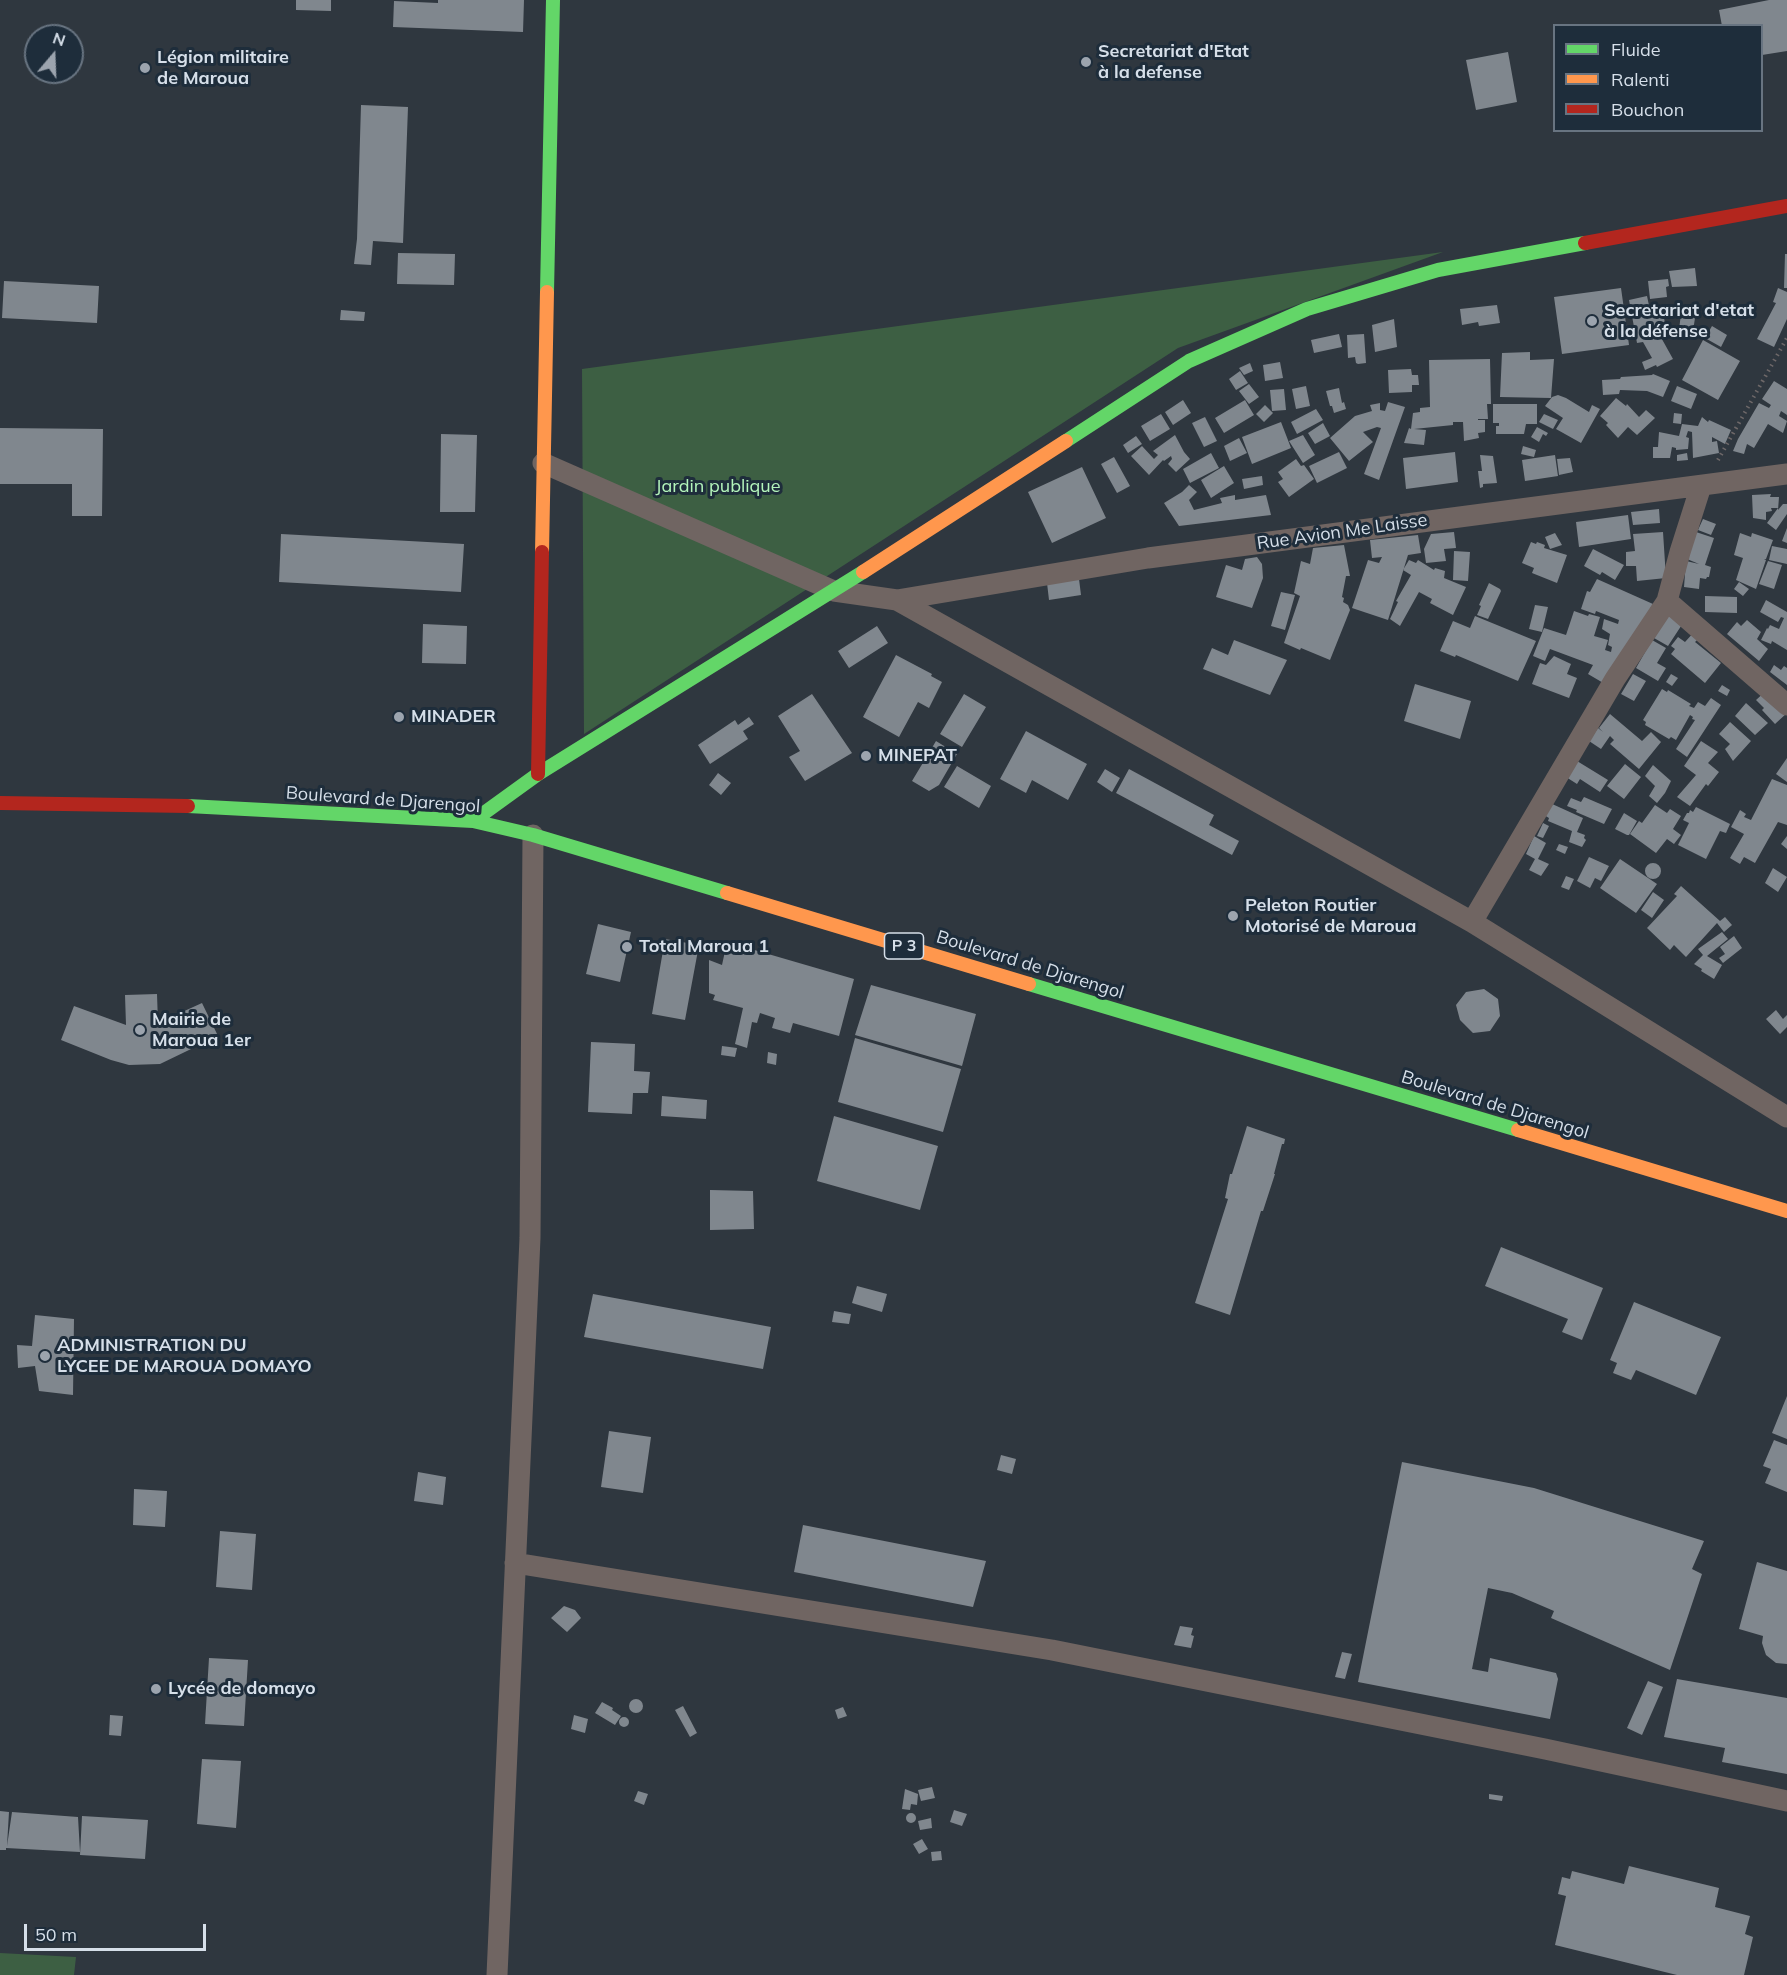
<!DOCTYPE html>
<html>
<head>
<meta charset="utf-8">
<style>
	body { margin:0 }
	#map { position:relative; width:1787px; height:1975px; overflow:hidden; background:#2f373f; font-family:Mulish,sans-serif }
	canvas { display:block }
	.legend { position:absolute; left:1553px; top:24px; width:210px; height:108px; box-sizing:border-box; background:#1e2d3b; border:2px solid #687481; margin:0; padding:8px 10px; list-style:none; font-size:18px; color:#d6dfe9 }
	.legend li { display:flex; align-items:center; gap:12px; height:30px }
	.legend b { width:30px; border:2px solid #687481 }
	.north { position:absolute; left:24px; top:24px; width:60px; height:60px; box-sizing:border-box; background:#1e2d3b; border:2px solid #687481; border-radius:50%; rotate:19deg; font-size:16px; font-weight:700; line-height:24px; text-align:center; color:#d6dfe9 }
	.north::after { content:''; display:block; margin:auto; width:21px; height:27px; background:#9ca4ae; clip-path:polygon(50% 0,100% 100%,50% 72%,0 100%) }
	.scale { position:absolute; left:24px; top:1924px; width:182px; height:27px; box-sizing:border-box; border:3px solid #d6dfe9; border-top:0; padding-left:8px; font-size:18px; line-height:21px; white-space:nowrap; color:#d6dfe9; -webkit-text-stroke:4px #1e2d3b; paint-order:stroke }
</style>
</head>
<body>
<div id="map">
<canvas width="1787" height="1975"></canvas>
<ul class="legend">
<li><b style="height:8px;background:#63d668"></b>Fluide</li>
<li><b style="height:8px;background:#ff974d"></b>Ralenti</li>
<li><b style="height:8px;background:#b3261e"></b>Bouchon</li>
</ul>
<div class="north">N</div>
<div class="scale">50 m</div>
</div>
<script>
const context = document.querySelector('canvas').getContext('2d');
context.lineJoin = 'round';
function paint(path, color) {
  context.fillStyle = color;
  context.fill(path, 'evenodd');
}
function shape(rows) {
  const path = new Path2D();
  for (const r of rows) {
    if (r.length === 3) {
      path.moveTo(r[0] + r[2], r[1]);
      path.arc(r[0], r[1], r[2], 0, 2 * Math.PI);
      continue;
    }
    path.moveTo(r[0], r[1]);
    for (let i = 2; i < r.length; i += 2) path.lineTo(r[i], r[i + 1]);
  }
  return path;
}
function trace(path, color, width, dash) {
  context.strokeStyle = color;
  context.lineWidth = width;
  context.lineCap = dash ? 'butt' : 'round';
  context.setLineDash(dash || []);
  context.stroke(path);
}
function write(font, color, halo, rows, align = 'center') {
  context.font = font + ' Mulish,sans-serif';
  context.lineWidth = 6;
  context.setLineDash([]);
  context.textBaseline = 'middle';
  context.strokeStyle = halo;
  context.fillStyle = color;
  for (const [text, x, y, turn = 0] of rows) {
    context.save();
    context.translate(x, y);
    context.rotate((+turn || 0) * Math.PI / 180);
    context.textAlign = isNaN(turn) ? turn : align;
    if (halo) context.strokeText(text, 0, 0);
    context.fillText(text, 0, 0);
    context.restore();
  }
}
const green = shape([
	[1443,252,1178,348,584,734,582,369],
	[0,1953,76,1957,74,1975,0,1975]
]);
const building = shape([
	[296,0,331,0,331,11,296,10],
	[438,0,524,0,523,32,393,27,394,1,438,3],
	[1769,0,1787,0,1787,51,1762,55,1762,26,1722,26,1719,10],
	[1508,52,1517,102,1476,110,1466,60],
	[361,105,408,107,403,243,373,241,371,265,354,264,357,239],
	[398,253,455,254,454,285,397,284],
	[1785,254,1787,254,1787,288,1784,288],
	[1695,268,1697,286,1672,287,1669,271],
	[1668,279,1669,286,1666,287,1667,297,1650,299,1648,281],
	[4,281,99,286,97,323,2,318],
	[1621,288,1629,345,1562,354,1554,297],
	[1778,288,1787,292,1787,319,1774,347,1757,339,1776,303,1773,302],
	[1647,296,1651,315,1663,313,1666,328,1645,333,1646,339,1658,332,1673,359,1657,367,1656,365,1645,370,1642,362,1652,358,1643,342,1637,343,1629,300],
	[1688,304,1697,305,1693,331,1679,329,1682,307,1688,308],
	[1497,305,1500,323,1479,326,1478,322,1462,325,1460,309],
	[341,310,365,312,364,321,340,320],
	[1394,319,1397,347,1375,352,1372,325],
	[1712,326,1727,335,1721,347,1705,338],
	[1339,334,1342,347,1314,353,1311,340],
	[1364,334,1366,363,1358,364,1356,363,1355,357,1348,358,1347,335],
	[1703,340,1740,361,1718,400,1682,380],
	[1530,352,1530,360,1554,359,1551,398,1500,397,1502,353],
	[1490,359,1491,404,1487,404,1488,419,1478,419,1478,420,1485,420,1485,432,1478,433,1479,438,1464,441,1463,422,1453,422,1453,425,1414,429,1426,430,1424,445,1404,443,1409,428,1411,429,1413,413,1420,412,1420,408,1430,407,1429,360],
	[1280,362,1283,378,1265,381,1263,365],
	[1250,363,1253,371,1244,375,1239,368],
	[1411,369,1412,375,1418,375,1419,385,1412,385,1412,392,1389,393,1388,370],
	[1240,371,1248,383,1236,390,1229,379],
	[1653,374,1670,381,1663,397,1647,391,1620,390,1619,394,1603,395,1602,380,1620,379,1621,377,1652,375],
	[1774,381,1787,389,1787,415,1781,411,1779,416,1787,421,1783,433,1768,424,1754,448,1747,444,1744,454,1733,451,1738,439,1759,403,1769,408,1771,405,1762,399],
	[1249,384,1259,397,1249,404,1239,391],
	[1306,386,1310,406,1296,409,1292,389],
	[1677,386,1697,394,1691,409,1671,401],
	[1339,388,1342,403,1344,402,1346,409,1334,413,1332,406,1330,406,1326,391],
	[1284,389,1286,410,1272,411,1270,390],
	[1558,395,1566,398,1589,412,1592,405,1600,409,1581,443,1556,429,1563,418,1545,406,1552,397],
	[1616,398,1626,406,1627,404,1639,417,1646,410,1655,418,1637,435,1628,427,1618,438,1606,425,1608,423,1600,416],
	[1183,400,1191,413,1173,425,1165,412],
	[1245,400,1254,415,1224,433,1215,418],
	[1388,402,1405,407,1379,480,1364,474,1381,428,1377,427,1363,432,1373,442,1349,461,1330,438,1355,416,1372,411,1370,405,1380,403,1380,410,1385,411],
	[1493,404,1537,404,1537,424,1526,424,1524,434,1496,434,1496,426,1499,426,1499,423,1493,423],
	[1265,405,1273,413,1264,422,1256,414],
	[1316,409,1323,420,1297,434,1291,422],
	[1674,413,1682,414,1681,424,1673,423],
	[1161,414,1170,429,1150,441,1141,426],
	[1544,414,1558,420,1553,429,1539,422],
	[1205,417,1217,441,1204,447,1192,423],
	[1702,417,1708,422,1709,420,1731,430,1725,444,1712,437,1712,442,1717,441,1719,453,1693,458,1692,432,1688,431,1686,437,1689,438,1688,449,1676,450,1676,448,1672,447,1670,458,1653,458,1653,447,1658,447,1659,432,1679,436,1682,424,1698,426],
	[1281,422,1291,448,1252,464,1242,437],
	[1323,423,1330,436,1315,444,1308,433],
	[1537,427,1548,433,1546,436,1543,434,1539,442,1531,437],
	[0,428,103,429,102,516,72,516,72,484,0,484],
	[441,434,477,435,475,512,440,512],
	[1175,435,1184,452,1190,459,1176,472,1168,464,1172,459,1171,456,1164,461,1163,460,1149,475,1131,456,1142,446,1154,459,1158,455,1153,451],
	[1303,435,1315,455,1303,463,1289,441],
	[1136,436,1142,444,1128,453,1123,445],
	[1239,438,1247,453,1230,461,1224,446],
	[1523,446,1536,450,1534,457,1521,454],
	[1339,452,1347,468,1317,483,1309,466],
	[1455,452,1458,482,1406,489,1403,458],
	[1211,453,1219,468,1190,483,1183,469],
	[1687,453,1688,460,1677,461,1677,455],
	[1480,455,1493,456,1497,483,1483,484,1483,487,1480,488,1478,471,1482,471],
	[1555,455,1558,476,1525,481,1522,460],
	[1114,457,1130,486,1117,493,1101,464],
	[1570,458,1573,472,1559,475,1557,459],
	[1296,459,1301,466,1304,465,1314,479,1289,497,1278,482,1283,479,1278,472],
	[1224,466,1234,483,1211,498,1201,480],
	[1082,467,1106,518,1052,543,1028,492],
	[1262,476,1263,485,1244,489,1242,479],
	[1189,485,1197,492,1189,500,1194,510,1222,503,1220,498,1235,495,1235,500,1266,495,1271,515,1179,526,1164,503,1182,492],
	[1771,494,1770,497,1779,497,1778,510,1783,504,1787,504,1787,514,1776,530,1767,523,1778,508,1771,508,1772,511,1766,512,1766,520,1753,518,1752,495],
	[1659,509,1660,523,1633,525,1631,512],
	[1628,515,1631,539,1579,547,1576,522],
	[1703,519,1716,524,1711,535,1698,530],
	[1787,528,1787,543,1782,541],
	[1454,532,1456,548,1444,549,1446,561,1426,563,1424,549,1431,534],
	[1663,532,1666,578,1637,581,1636,566,1626,566,1626,552,1635,551,1633,534],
	[1696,532,1714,538,1705,565,1711,567,1709,577,1707,577,1706,579,1700,578,1699,589,1684,587,1686,561,1699,564,1687,559],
	[1555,533,1562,545,1550,549,1545,537],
	[1740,533,1751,537,1752,533,1773,540,1766,559,1764,559,1766,560,1756,589,1736,580,1743,558,1734,555],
	[281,534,464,544,461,592,279,582],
	[1418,535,1421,553,1408,555,1388,620,1352,608,1368,560,1379,563,1382,557,1372,558,1370,540],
	[1531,542,1536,544,1537,542,1545,545,1544,548,1567,555,1557,583,1532,573,1534,568,1522,563],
	[1344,545,1350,576,1346,576,1342,597,1344,598,1343,602,1348,605,1350,610,1330,660,1301,648,1300,650,1284,643,1300,596,1294,593,1301,561,1310,564,1313,548],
	[1772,546,1787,549,1787,564,1769,560],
	[1593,549,1624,565,1615,580,1602,572,1600,575,1584,566],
	[1454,551,1470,552,1468,581,1453,580],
	[1257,557,1262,564,1263,578,1252,608,1216,597,1226,565,1242,570,1245,559],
	[1409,560,1416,563,1418,560,1434,570,1435,568,1445,571,1444,578,1466,587,1453,615,1430,603,1432,599,1419,592,1400,626,1390,619,1398,602,1396,601,1411,575,1403,570],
	[1768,561,1782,565,1774,589,1759,584],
	[1079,579,1081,595,1049,600,1047,583],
	[1597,579,1653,604,1605,684,1588,674,1593,665,1550,649,1545,661,1533,656,1544,628,1566,635,1574,611,1588,616,1589,614,1600,617,1594,636,1608,640,1605,650,1611,652,1612,647,1608,645,1610,634,1602,629,1604,619,1618,624,1619,620,1596,611,1595,614,1581,609,1587,591,1590,592],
	[1739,582,1749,589,1743,596,1734,589],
	[1489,583,1500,589,1501,591,1488,619,1477,615,1481,606,1479,605],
	[1281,592,1295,595,1285,630,1271,626],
	[1705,596,1737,597,1737,613,1705,612],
	[1766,600,1787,612,1787,650,1772,641,1771,644,1761,640,1767,628,1768,629,1770,625,1779,629,1784,618,1781,617,1778,622,1760,612],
	[1535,605,1548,607,1542,632,1529,629],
	[1672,610,1685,620,1668,646,1654,638],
	[1475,616,1536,641,1518,681,1456,655,1455,657,1440,651,1453,621,1470,628],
	[1747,620,1761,632,1757,639,1768,649,1759,661,1727,634,1737,622,1741,626],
	[423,624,467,626,466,664,422,663],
	[877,626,888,643,849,668,838,651],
	[1695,631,1701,636,1695,642,1721,663,1705,683,1671,654,1675,649,1671,646,1678,637,1685,642],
	[1234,640,1287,660,1270,695,1203,669,1212,648,1228,655],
	[1652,640,1666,648,1657,663,1666,668,1658,681,1636,668],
	[896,655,932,674,931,676,942,682,929,708,918,702,899,737,863,717],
	[1554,656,1571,664,1567,674,1577,678,1569,698,1532,684,1540,663,1546,665],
	[1774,665,1781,670,1784,666,1787,668,1787,685,1770,672],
	[1633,674,1646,681,1634,701,1621,694],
	[1671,674,1678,678,1672,686,1666,682],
	[1415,684,1471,701,1460,739,1404,721],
	[1722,685,1730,690,1727,696,1718,691],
	[1662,689,1667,692,1668,690,1691,704,1689,706,1694,708,1698,702,1705,706,1711,698,1721,705,1687,757,1676,749,1695,720,1692,719,1693,717,1690,715,1676,740,1671,737,1669,739,1645,725,1646,722,1643,720],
	[1767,690,1787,713,1775,724,1762,710,1764,708,1756,700],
	[812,694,852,753,805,781,789,757,800,751,778,716],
	[964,694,986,707,962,747,940,734],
	[1746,703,1768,723,1755,735,1735,716],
	[1610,714,1642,741,1651,732,1661,742,1639,769,1610,744,1614,740,1610,736,1601,749,1589,741,1598,728,1603,732,1599,728],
	[749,717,754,724,743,731,748,739,710,764,698,745,735,720,738,725],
	[1730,722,1751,741,1733,761,1725,749,1730,744,1719,734],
	[1026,731,1087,764,1068,800,1032,780,1026,793,1000,779],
	[936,741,957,754,939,785,929,791,912,781],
	[1701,741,1718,752,1708,763,1719,772,1708,786,1706,784,1690,806,1677,797,1696,775,1684,766],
	[1787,758,1787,782,1776,774],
	[1577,761,1608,780,1600,792,1580,779,1577,784,1566,777],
	[1625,764,1641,777,1624,799,1607,786],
	[1653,765,1671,781,1665,793,1657,803,1649,796,1655,786,1645,776],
	[957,766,991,786,979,808,944,787],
	[1105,769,1120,778,1112,792,1097,782],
	[1129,769,1214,815,1209,825,1239,841,1232,855,1116,793],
	[718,773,731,783,721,795,709,785],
	[1772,779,1787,785,1787,825,1778,822,1755,863,1744,857,1740,864,1730,858,1744,834,1731,827,1740,810,1746,814,1744,817,1751,820],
	[1584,797,1612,809,1604,824,1576,812,1577,810,1567,806,1571,798,1581,802],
	[1550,803,1583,818,1577,832,1585,835,1584,838,1586,840,1582,847,1569,842,1572,831,1548,821,1549,818,1544,815],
	[1655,805,1667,813,1670,809,1681,816,1673,829,1681,835,1674,844,1667,839,1656,853,1630,834,1639,821,1642,823],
	[1696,807,1730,824,1726,833,1720,831,1706,859,1678,845,1689,823,1683,820,1687,813,1689,813,1690,810,1693,812],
	[1624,813,1637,821,1629,835,1627,835,1615,829],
	[1543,823,1549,826,1543,838,1537,836],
	[1534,836,1546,843,1538,859,1549,864,1541,876,1529,870,1535,859,1526,854],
	[1787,836,1787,849,1781,844],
	[1559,844,1568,847,1565,854,1556,850],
	[1589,857,1609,866,1601,881,1595,878,1590,888,1577,881],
	[1620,859,1657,884,1636,913,1600,888],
	[1653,871,8],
	[1773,868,1787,877,1778,892,1765,883],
	[1566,876,1574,879,1569,890,1561,887],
	[1681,886,1720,921,1725,917,1732,925,1724,932,1717,923,1686,957,1674,945,1670,950,1647,928,1677,896,1674,894],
	[1653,892,1664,900,1652,918,1641,910],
	[598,924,631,932,620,982,586,974],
	[1722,932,1728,939,1707,956,1722,965,1714,979,1701,971,1702,969,1694,964,1703,955,1698,949],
	[1734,936,1742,948,1723,963,1719,958,1725,954,1720,947],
	[665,939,699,945,685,1020,652,1014],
	[727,942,854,979,839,1036,793,1023,790,1033,772,1028,775,1018,760,1013,757,1023,752,1022,747,1048,735,1044,743,1008,713,1000,715,995,709,993,709,960,722,965],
	[871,985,976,1014,962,1066,855,1035],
	[1484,989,1498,999,1500,1016,1490,1031,1473,1033,1460,1020,1456,1005,1466,992],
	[157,994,158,1023,202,1003,218,1036,160,1064,129,1065,111,1060,61,1040,74,1006,126,1025,125,995],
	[1776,1010,1783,1019,1787,1015,1787,1027,1780,1034,1766,1019],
	[855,1038,961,1069,943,1132,838,1102],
	[591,1042,635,1044,634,1071,650,1072,648,1093,633,1093,632,1114,588,1112],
	[722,1046,737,1048,735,1057,721,1055],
	[768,1052,777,1054,776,1065,767,1063],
	[662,1096,707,1100,706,1119,661,1116],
	[834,1116,938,1146,920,1210,817,1181],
	[1247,1126,1285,1139,1284,1144,1282,1144,1274,1174,1275,1174,1263,1211,1261,1211,1230,1315,1195,1303,1228,1199,1225,1198,1230,1174,1232,1174],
	[710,1190,753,1191,754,1229,710,1230],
	[1501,1247,1603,1288,1582,1340,1562,1332,1568,1319,1485,1286],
	[857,1286,887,1294,882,1312,852,1303],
	[593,1294,771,1327,763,1369,584,1337],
	[1634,1302,1721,1337,1696,1395,1636,1370,1631,1380,1613,1373,1617,1363,1610,1360],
	[834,1311,851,1314,849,1324,832,1322],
	[35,1315,74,1319,73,1395,39,1391,35,1366,18,1368,17,1345,32,1346],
	[1787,1396,1787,1439,1772,1433],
	[609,1431,651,1437,643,1493,601,1487],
	[1774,1440,1787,1445,1787,1492,1765,1483,1771,1469,1763,1466],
	[1001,1455,1016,1459,1012,1474,997,1470],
	[1402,1462,1534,1488,1704,1541,1692,1569,1702,1574,1670,1670,1551,1618,1554,1611,1512,1593,1488,1588,1472,1669,1488,1672,1490,1658,1556,1673,1558,1679,1550,1719,1358,1682],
	[418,1472,446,1477,443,1505,414,1501],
	[134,1489,167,1491,165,1527,133,1525],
	[803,1525,986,1561,973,1607,794,1572],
	[220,1531,256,1534,252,1590,216,1587],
	[1757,1562,1787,1571,1787,1664,1776,1663,1766,1655,1762,1643,1763,1636,1739,1629],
	[564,1606,575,1610,581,1618,567,1632,551,1618],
	[1180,1626,1193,1628,1191,1635,1194,1636,1191,1648,1174,1645],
	[1342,1652,1352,1654,1345,1679,1335,1677],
	[209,1658,248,1660,244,1726,205,1724],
	[1677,1679,1787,1698,1787,1774,1722,1762,1725,1748,1664,1737],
	[1648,1681,1663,1687,1642,1735,1627,1728],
	[636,1706,7],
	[602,1702,613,1708,612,1710,621,1716,615,1725,595,1713],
	[683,1706,697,1733,690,1737,675,1710],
	[843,1707,847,1716,838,1719,835,1710],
	[110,1715,123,1716,121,1736,109,1735],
	[574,1715,588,1719,585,1733,571,1729],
	[624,1722,5],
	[202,1759,241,1761,236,1828,197,1824],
	[932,1787,935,1798,921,1801,918,1790],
	[905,1789,918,1794,917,1805,911,1804,910,1810,902,1809],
	[638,1791,648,1794,644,1805,634,1801],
	[1489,1794,1503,1796,1502,1801,1489,1799],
	[954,1810,967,1814,962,1826,950,1822],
	[0,1811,9,1812,7,1846,12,1812,78,1817,80,1852,6,1848,6,1850,0,1850],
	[911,1818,5],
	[82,1816,148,1820,145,1859,80,1855],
	[931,1818,932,1828,920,1830,918,1821],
	[922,1839,928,1849,919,1854,913,1844],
	[941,1851,942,1860,932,1861,931,1852],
	[1629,1866,1719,1888,1715,1907,1750,1916,1745,1934,1753,1937,1744,1975,1677,1975,1555,1945,1566,1896,1558,1894,1562,1877,1570,1879,1572,1871,1624,1884]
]);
const path = shape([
	[1718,460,1787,338]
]);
const street = shape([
	[543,463,834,591,897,600,1472,922,1787,1117],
	[897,600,1148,558,1787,474],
	[1667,601,1787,705],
	[1472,922,1615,679,1667,601,1680,552,1701,486],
	[515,1563,1052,1650,1545,1749,1787,1801],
	[497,1975,530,1238,533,835]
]);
const fast = shape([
	[547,292,553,0],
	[1066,441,1189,361,1307,309,1438,270,1585,243],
	[188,806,473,821,533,835,727,893],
	[473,821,538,774,863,572],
	[1029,984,1518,1130]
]);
const slow = shape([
	[542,552,547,292],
	[863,572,1066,441],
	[727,893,1029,984],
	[1518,1130,1787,1211]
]);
const jam = shape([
	[1585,243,1787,206],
	[538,774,542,552],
	[0,803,188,806]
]);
const markers = [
	[1086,62,6,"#9ca4ae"],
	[145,68,6,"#9ca4ae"],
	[1592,321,6,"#9ca4ae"],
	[399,717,6,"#9ca4ae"],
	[866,756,6,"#9ca4ae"],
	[1233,916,6,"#9ca4ae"],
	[627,947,6,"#9ca4ae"],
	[140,1030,6,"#9ca4ae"],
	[45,1356,6,"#9ca4ae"],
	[156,1689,6,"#9ca4ae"]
];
const shields = [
	[904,946,39]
];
const shieldNames = [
	["P 3",904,946]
];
const poiNames = [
	["Secretariat d'Etat",1098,52],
	["à la defense",1098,73],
	["Légion militaire",157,58],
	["de Maroua",157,79],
	["Secretariat d'etat",1604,311],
	["à la défense",1604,332],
	["MINADER",411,717],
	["MINEPAT",878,756],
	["Peleton Routier",1245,906],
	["Motorisé de Maroua",1245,927],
	["Total Maroua 1",639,947],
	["Mairie de",152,1020],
	["Maroua 1er",152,1041],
	["ADMINISTRATION DU",57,1346],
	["LYCEE DE MAROUA DOMAYO",57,1367],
	["Lycée de domayo",168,1689]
];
const parkNames = [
	["Jardin publique",718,487]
];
const streetNames = [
	["Rue Avion Me Laisse",1342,532,-8],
	["Boulevard de Djarengol",383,800,4],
	["Boulevard de Djarengol",1030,965,17],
	["Boulevard de Djarengol",1495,1105,17]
];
paint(green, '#3d5f43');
paint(building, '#80878e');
trace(path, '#6e6869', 4, [1.5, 4.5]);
trace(street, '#706562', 21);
trace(fast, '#63d668', 14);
trace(slow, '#ff974d', 14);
trace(jam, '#b3261e', 14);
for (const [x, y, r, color] of markers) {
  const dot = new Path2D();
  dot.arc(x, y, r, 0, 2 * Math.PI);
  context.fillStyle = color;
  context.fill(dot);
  trace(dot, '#1e2d3b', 2);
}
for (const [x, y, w] of shields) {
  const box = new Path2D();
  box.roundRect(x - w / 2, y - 13, w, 26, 4.5);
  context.fillStyle = '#1e2d3b';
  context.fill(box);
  trace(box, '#d6dfe9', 1.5);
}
write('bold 16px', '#d6dfe9', null, shieldNames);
write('bold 18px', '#d6dfe9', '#1e2d3b', poiNames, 'left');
write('18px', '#b4f5bb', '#1e2d3b', parkNames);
write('18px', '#d6dfe9', '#1e2d3b', streetNames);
</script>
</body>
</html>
